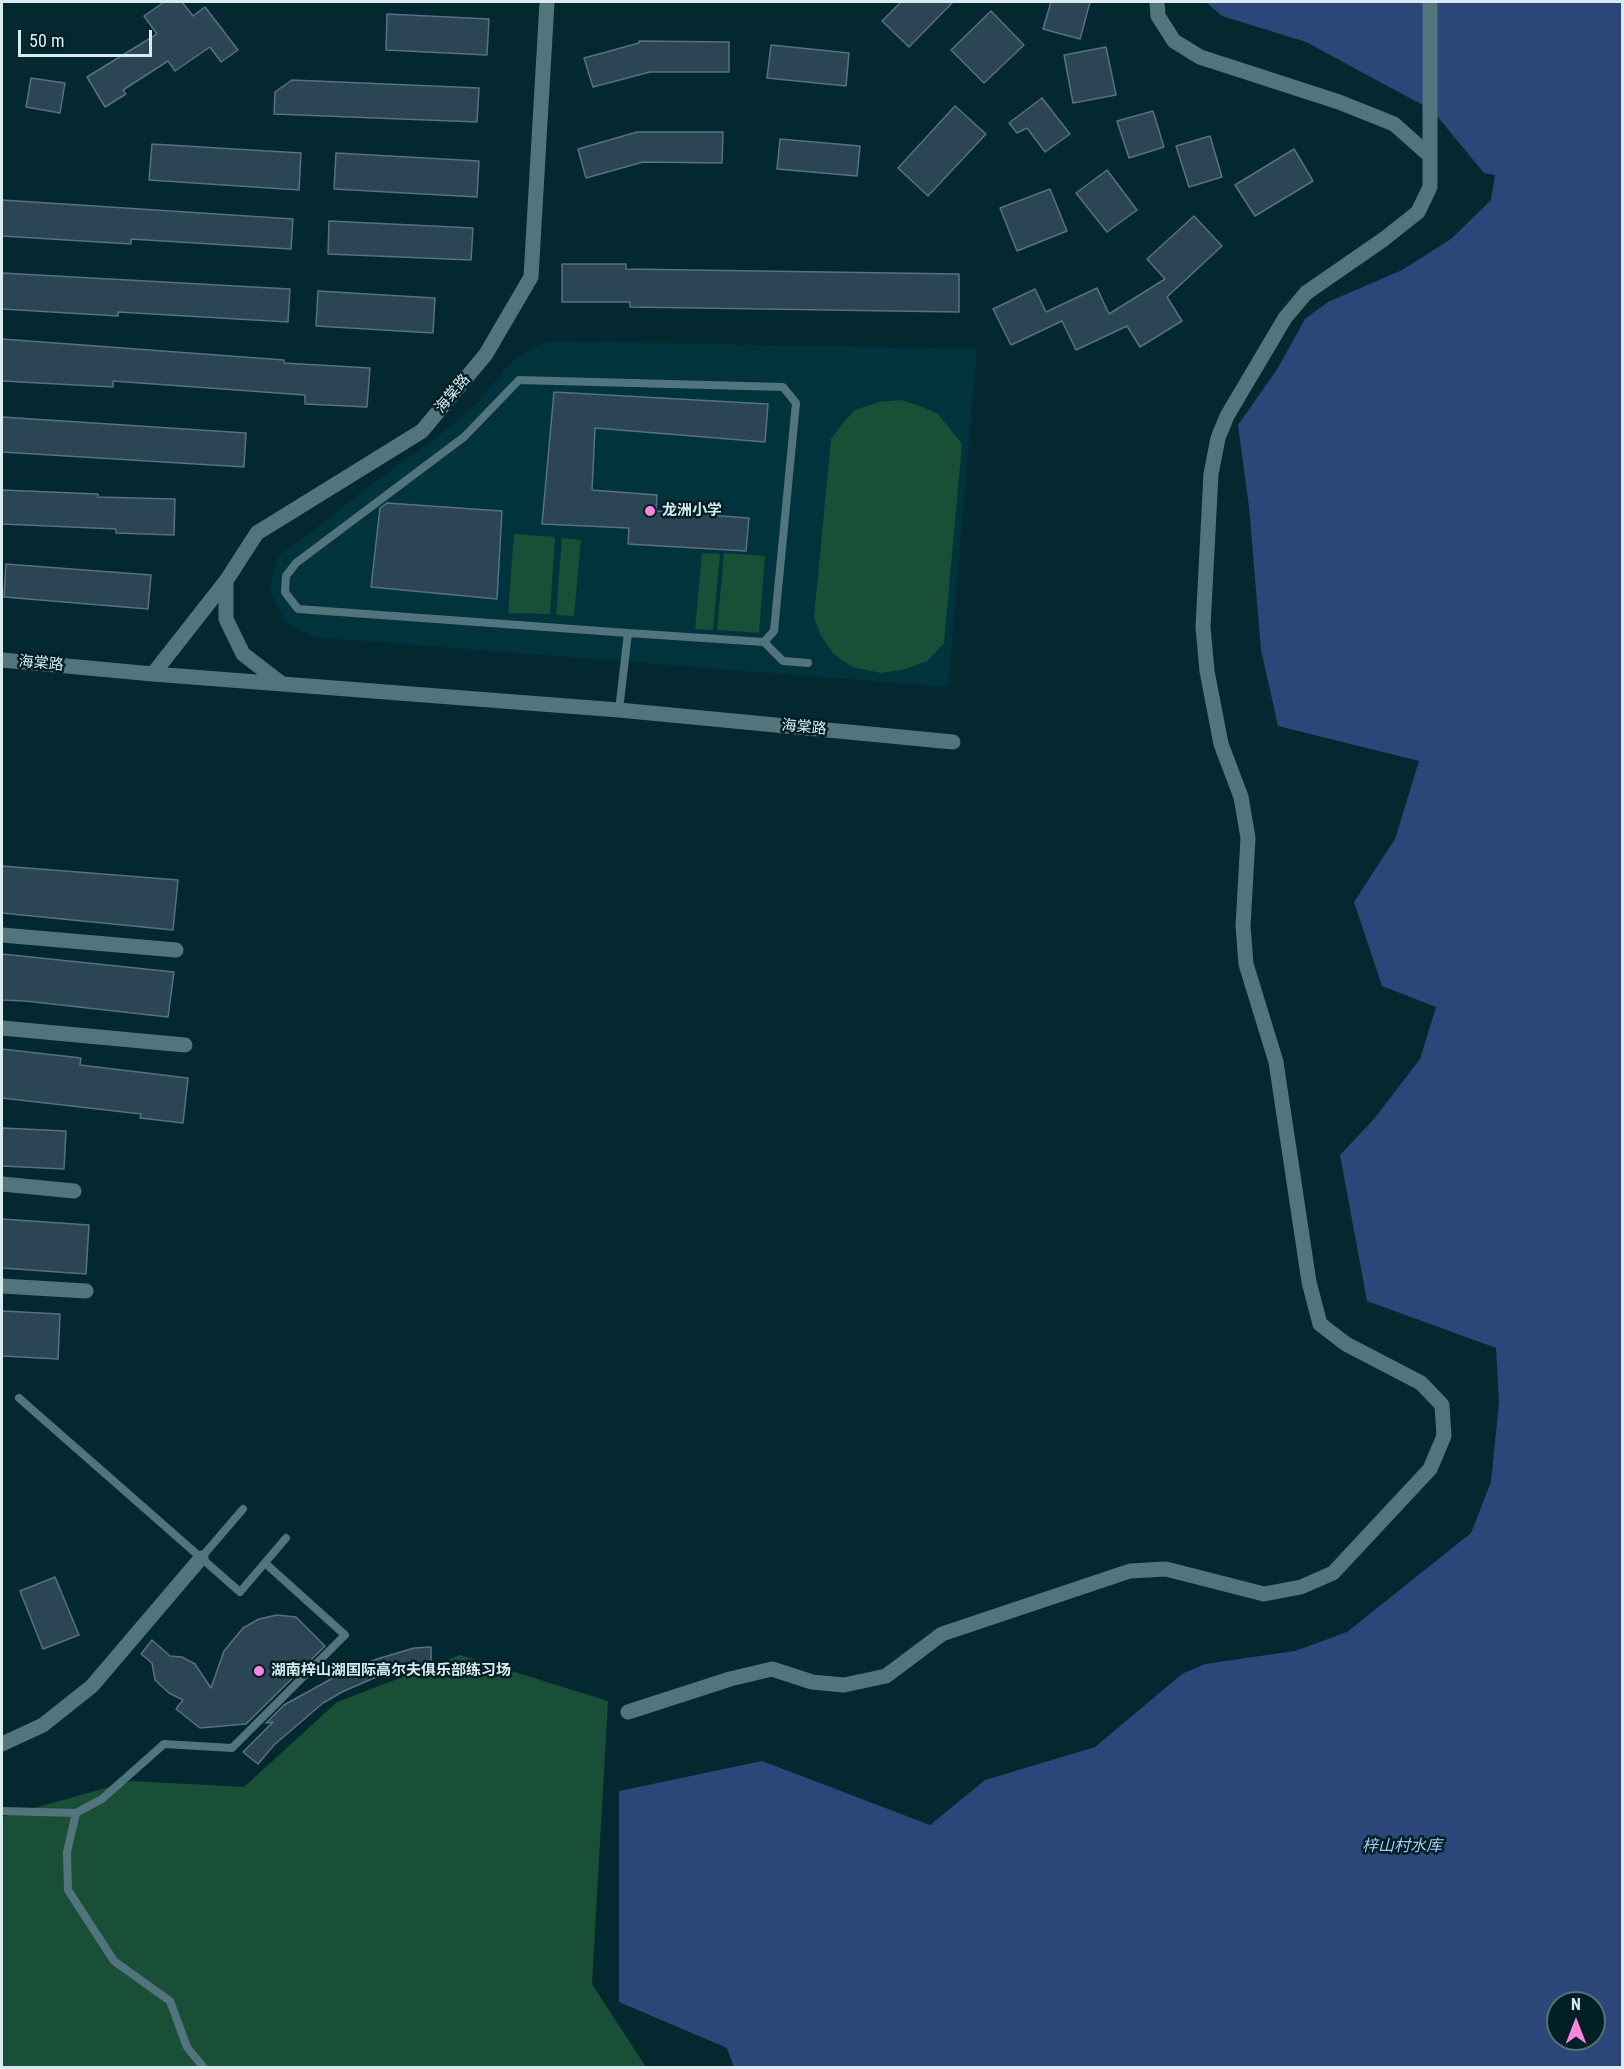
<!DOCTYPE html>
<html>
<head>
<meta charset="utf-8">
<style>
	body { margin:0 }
	#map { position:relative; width:1624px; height:2069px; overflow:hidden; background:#04282f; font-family:"Roboto Condensed",sans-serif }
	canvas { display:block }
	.frame { position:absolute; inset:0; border:3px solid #d8ebef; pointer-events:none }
	.north { position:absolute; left:1546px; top:1991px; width:60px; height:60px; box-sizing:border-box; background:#001f25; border:2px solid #567176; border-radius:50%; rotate:0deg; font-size:16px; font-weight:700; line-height:24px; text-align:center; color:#d8ebef }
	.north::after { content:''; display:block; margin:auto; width:21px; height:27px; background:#fe85e0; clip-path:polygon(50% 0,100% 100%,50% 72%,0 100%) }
	.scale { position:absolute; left:18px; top:30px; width:134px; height:27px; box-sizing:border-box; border:3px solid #d8ebef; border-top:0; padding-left:8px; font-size:18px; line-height:21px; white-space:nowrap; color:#d8ebef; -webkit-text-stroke:4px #001f25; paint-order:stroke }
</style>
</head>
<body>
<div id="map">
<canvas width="1624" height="2069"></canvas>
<div class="frame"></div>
<div class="north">N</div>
<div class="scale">50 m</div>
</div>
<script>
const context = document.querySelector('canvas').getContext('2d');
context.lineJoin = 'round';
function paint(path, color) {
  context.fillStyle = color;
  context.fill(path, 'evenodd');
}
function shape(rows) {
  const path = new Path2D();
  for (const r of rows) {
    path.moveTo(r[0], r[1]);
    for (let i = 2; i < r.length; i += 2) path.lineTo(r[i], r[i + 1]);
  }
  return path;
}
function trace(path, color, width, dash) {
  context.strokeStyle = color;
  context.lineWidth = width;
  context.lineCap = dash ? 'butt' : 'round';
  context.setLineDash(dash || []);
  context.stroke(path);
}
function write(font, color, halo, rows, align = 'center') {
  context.font = font + ' "Roboto Condensed","Noto Sans SC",sans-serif';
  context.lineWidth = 5;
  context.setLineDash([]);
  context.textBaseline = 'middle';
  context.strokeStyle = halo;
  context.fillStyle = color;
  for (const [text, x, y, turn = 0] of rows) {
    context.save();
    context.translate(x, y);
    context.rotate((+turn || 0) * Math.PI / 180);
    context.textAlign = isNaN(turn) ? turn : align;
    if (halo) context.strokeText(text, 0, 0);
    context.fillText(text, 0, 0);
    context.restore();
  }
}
const built = shape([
	[548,341,977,349,948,687,314,637,285,622,269,589,278,556,309,534,365,489,441,434,475,405,515,358]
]);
const green = shape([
	[901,400,920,406,938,414,962,444,944,643,927,661,906,669,881,673,852,667,834,654,821,636,814,617,831,439,842,424,855,410,879,402],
	[514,534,555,537,550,614,508,613],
	[562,538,581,540,574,616,556,615],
	[702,553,720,554,713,630,695,629],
	[724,553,765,556,759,633,717,630],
	[460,1655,608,1701,592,1984,646,2067,2,2068,2,1817,131,1781,244,1787,337,1702]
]);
const water = shape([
	[1206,2,1622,2,1622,2067,734,2067,727,2048,619,2002,619,1791,762,1761,930,1825,985,1780,1095,1747,1182,1674,1205,1664,1295,1651,1347,1632,1471,1533,1491,1482,1499,1402,1496,1348,1367,1301,1340,1155,1374,1119,1420,1059,1436,1007,1382,986,1354,902,1395,839,1419,761,1278,726,1261,650,1249,507,1238,425,1278,368,1305,319,1328,302,1402,270,1451,239,1491,200,1495,175,1484,173,1432,110,1306,42,1222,16],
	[1558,2003,1594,2003,1594,2039,1558,2039]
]);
const building = shape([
	[164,2,182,2,193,16,205,7,238,50,221,62,210,47,175,71,168,61,123,90,126,94,105,107,87,77,157,34,144,16,164,2],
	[901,2,953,2,909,47,882,21,901,2],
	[1051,2,1090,2,1080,39,1043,29,1051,2],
	[991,11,1024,45,984,83,951,50,991,11],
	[387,14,489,19,487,55,386,50,387,14],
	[639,41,729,42,729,72,650,72,593,87,584,58,639,43,639,41],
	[771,45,849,53,846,86,767,78,771,45],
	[1106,47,1116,95,1073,103,1064,55,1106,47],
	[31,78,65,83,60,113,26,107,31,78],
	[292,80,479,88,477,122,274,114,275,92,292,80],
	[1042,98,1070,134,1045,152,1027,128,1017,133,1009,123,1042,98],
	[955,106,986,134,928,196,898,168,955,106],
	[1153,111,1164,147,1129,158,1117,121,1153,111],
	[637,132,723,132,722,163,643,162,586,178,578,149,637,132],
	[1210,136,1222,177,1189,187,1176,146,1210,136],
	[780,139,860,146,857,176,777,169,780,139],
	[152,144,301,153,299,190,149,180,152,144],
	[1294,149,1313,181,1255,216,1235,185,1294,149],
	[336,153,479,161,477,197,334,189,336,153],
	[1107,170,1137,210,1107,232,1076,193,1107,170],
	[1050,189,1067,231,1017,251,1000,208,1050,189],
	[2,200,293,219,291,249,131,239,131,244,2,236,2,200],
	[1194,216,1222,246,1167,297,1182,321,1140,347,1127,326,1076,350,1062,321,1011,345,993,309,1035,289,1046,312,1097,288,1109,314,1165,279,1147,259,1194,216],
	[329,221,473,228,471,260,328,254,329,221],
	[562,264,626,264,626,269,959,274,959,312,630,307,630,302,562,302,562,264],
	[2,273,290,289,288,322,118,312,118,316,2,309,2,273],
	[318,291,435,298,433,333,316,326,318,291],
	[2,339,284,360,284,363,370,368,367,407,305,404,305,395,113,381,113,387,2,381,2,339],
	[554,392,768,404,765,442,595,428,592,490,657,495,656,511,749,518,746,551,628,544,629,528,542,524,554,392],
	[2,417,246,433,244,467,2,452,2,417],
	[2,490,98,494,98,497,175,499,174,535,116,533,116,529,2,524,2,490],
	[387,503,502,511,497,599,371,587,380,508,387,503],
	[6,564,151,575,148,609,4,597,6,564],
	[2,866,178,880,173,930,2,913,2,866],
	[2,954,174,972,168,1017,25,1001,2,1000,2,954],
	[2,1049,81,1058,80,1065,188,1078,183,1123,140,1118,141,1114,2,1098,2,1049],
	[2,1128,66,1131,64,1169,2,1166,2,1128],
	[2,1219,89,1225,86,1274,2,1268,2,1219],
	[2,1311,60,1314,58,1359,2,1356,2,1311],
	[55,1577,79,1635,43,1649,20,1591,55,1577],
	[277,1615,296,1617,325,1646,246,1724,200,1728,176,1709,183,1700,169,1693,155,1680,152,1663,141,1654,152,1640,170,1656,182,1657,195,1664,211,1688,224,1651,243,1628,259,1619,277,1615],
	[431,1647,431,1663,418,1664,381,1675,342,1692,323,1703,274,1745,258,1764,243,1752,273,1722,266,1723,284,1705,342,1673,377,1659,414,1648,431,1647]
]);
const lane = shape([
	[764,642,783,661,808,663],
	[619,710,628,633,764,642,774,631,796,403,783,387,519,380,464,437,296,563,286,576,285,592,298,609,628,633],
	[19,1398,240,1592,286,1538],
	[201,1558,243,1509],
	[2,1811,76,1813,102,1799,164,1744,232,1748,345,1635,265,1563],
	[76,1813,67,1852,68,1890,114,1961,170,2001,187,2047,204,2068]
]);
const street = shape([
	[1157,2,1158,16,1174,41,1200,57,1339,102,1394,124,1430,156],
	[2,935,176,950],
	[2,1028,185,1045],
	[2,1184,74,1191],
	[2,1286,86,1291],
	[628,1712,730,1679,772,1669,812,1682,844,1685,886,1676,942,1634,1130,1571,1166,1569,1264,1594,1301,1587,1333,1573,1430,1469,1444,1436,1442,1405,1421,1383,1346,1344,1320,1324,1309,1282,1276,1062,1246,964,1243,926,1248,838,1241,797,1221,744,1207,671,1203,627,1211,474,1218,438,1227,416,1285,318,1306,293,1384,239,1418,212,1430,187,1430,2]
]);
const secondary = shape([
	[226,581,226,619,243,654,282,684],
	[2,660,153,674,226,581,257,533,422,431,486,354,531,277,547,2],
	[153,674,619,710,953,742],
	[2,1744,43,1725,92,1686,201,1558]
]);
const markers = [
	[650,511,6,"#fe85e0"],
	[259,1671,6,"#fe85e0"]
];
const streetNames = [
	["海棠路",453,394,-50],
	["海棠路",41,664,5],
	["海棠路",804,728,5]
];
const poiNames = [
	["龙洲小学",662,511],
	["湖南梓山湖国际高尔夫俱乐部练习场",271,1671]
];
const waterNames = [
	["梓山村水库",1402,1847]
];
paint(built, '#01333c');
paint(green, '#194e37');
paint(water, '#2b4679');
paint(building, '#2c4555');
trace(building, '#567182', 1.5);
trace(lane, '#52757d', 8);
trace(street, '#52757d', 15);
trace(secondary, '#52757d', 15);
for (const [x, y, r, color] of markers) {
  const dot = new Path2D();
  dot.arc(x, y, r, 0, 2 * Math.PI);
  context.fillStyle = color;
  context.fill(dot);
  trace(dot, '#001f25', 2);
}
write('15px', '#d8ebef', '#001f25', streetNames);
write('bold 15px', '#d8ebef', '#001f25', poiNames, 'left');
write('italic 16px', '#aec8f8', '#001f25', waterNames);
</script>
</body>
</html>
